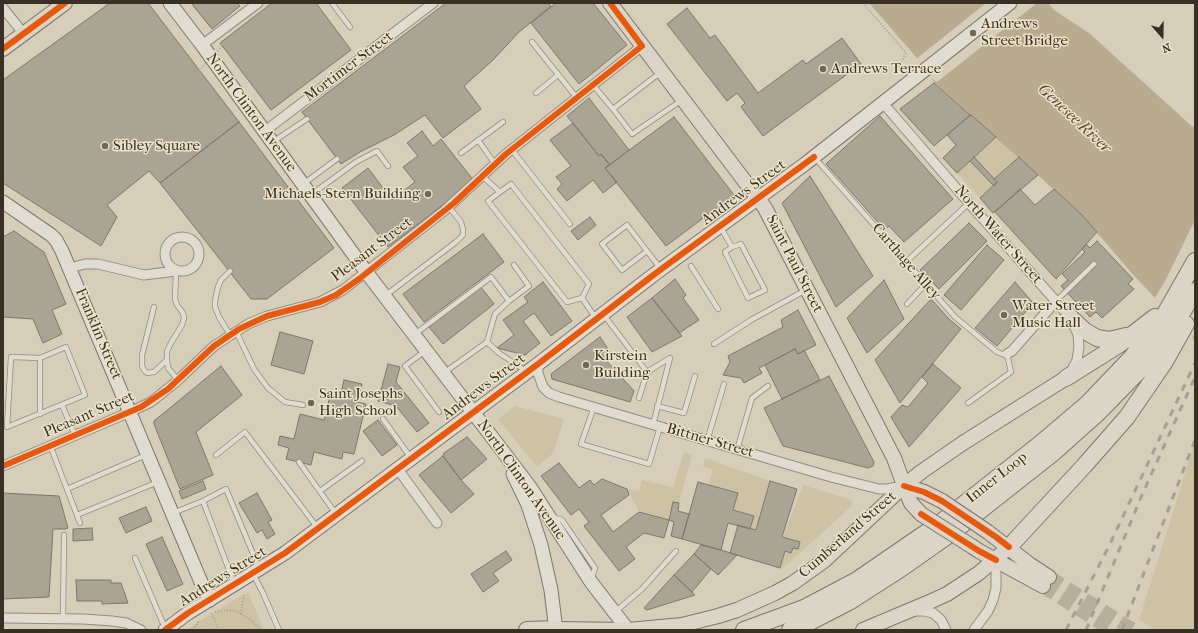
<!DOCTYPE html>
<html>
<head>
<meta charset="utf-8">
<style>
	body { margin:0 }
	#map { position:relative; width:1198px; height:633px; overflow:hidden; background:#d7ceb9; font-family:"IM FELL French Canon",serif }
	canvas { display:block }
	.frame { position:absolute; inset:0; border:4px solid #392f24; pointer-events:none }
	.north { position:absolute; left:1142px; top:16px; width:40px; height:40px; -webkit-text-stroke:3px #ede3c9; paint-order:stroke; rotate:160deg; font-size:11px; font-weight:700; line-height:16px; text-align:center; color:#392f24 }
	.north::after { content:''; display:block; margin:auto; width:14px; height:18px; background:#392f24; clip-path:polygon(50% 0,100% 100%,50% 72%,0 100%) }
</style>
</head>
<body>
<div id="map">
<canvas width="1198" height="633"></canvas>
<div class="frame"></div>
<div class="north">N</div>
</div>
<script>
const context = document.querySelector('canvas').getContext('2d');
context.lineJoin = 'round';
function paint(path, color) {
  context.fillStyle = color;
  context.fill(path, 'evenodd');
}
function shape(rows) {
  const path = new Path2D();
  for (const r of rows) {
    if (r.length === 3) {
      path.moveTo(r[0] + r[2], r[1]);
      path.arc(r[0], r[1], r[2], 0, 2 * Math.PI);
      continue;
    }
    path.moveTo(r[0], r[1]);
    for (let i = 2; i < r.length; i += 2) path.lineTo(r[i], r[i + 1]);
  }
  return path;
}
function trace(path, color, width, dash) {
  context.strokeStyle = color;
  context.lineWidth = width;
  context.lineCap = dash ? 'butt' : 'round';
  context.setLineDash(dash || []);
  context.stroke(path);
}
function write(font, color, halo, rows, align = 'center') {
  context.font = font + ' "IM FELL French Canon",serif';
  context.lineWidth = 3;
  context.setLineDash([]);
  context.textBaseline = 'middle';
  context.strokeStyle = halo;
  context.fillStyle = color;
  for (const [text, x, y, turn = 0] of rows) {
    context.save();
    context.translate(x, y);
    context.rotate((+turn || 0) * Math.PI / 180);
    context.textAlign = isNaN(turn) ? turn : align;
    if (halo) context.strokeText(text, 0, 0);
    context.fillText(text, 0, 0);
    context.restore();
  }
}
const green = shape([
	[996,137,1018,158,994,179,997,182,980,198,957,173],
	[515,406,564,419,553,453,537,467,498,419],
	[1195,442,1195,630,1155,630,1139,620],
	[684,452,692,455,679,503,673,502,669,520,639,512,627,489,639,491,642,480,673,487],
	[705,458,770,481,756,530,750,529,733,510,738,493,708,485,713,470,703,466],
	[803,485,852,500,852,506,782,569,780,568,785,551,791,553,793,548,798,549,800,543,783,537],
	[248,592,264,630,186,630,201,620]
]);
const water = shape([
	[869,3,1048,3,1054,10,1089,33,1195,129,1195,341,1129,270,1081,214,935,83,916,57]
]);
const pier = shape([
	[986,3,1037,3,937,82,926,75,915,60],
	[1195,220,1195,333,1191,340,1154,299,1164,283]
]);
const building = shape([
	[110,3,148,3,239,122,160,183,149,171,107,205,117,217,101,246,3,183,3,80,110,3],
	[191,3,237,3,240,6,212,29,191,3],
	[272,3,316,3,351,50,271,110,220,43,272,3],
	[446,3,548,3,551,6,519,32,493,60,464,86,481,109,443,138,425,115,394,135,360,152,341,164,302,112,446,3],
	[556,3,593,3,627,45,579,84,531,23,556,3],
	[687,8,710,38,715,35,758,93,803,60,806,64,842,38,861,64,763,136,741,107,745,103,737,93,727,101,667,24,687,8],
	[934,83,970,115,934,146,900,109,934,83],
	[589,98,629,150,610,165,601,154,599,156,567,116,589,98],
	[971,115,996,137,957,173,943,158,956,145,947,135,971,115],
	[880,116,953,199,904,242,889,226,885,230,826,164,880,116],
	[674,117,734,195,666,246,605,168,674,117],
	[239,122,334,248,267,299,251,299,160,183,239,122],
	[573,123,599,156,601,154,610,165,605,168,617,182,603,193,593,180,567,201,557,189,562,184,556,177,571,166,550,140,573,123],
	[422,131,433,146,441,139,474,181,388,247,342,188,368,168,392,200,415,182,403,167,418,156,407,143,422,131],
	[974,157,997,182,994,186,970,161,974,157],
	[1019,157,1038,175,993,213,980,198,997,182,994,179,1019,157],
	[810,176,873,276,836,307,782,203,810,176],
	[1020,189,1035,205,1054,189,1081,214,1097,232,1056,279,995,212,1020,189],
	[590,217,596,225,578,240,571,231,590,217],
	[969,223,987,241,939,289,920,270,969,223],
	[14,231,44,252,66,304,52,310,62,334,43,343,33,319,3,317,3,237,14,231],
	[483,234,504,262,424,322,403,294,483,234],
	[1097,241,1133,279,1128,284,1134,289,1102,318,1096,312,1090,317,1061,286,1068,280,1062,274,1085,252,1082,249,1086,244,1090,248,1097,241],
	[987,245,1004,260,961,310,944,295,987,245],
	[675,279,686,295,683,298,699,320,679,333,652,298,675,279],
	[884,280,904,319,867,353,847,318,884,280],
	[543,282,572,321,551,336,534,313,523,321,540,343,525,355,497,348,514,335,503,320,528,302,524,297,543,282],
	[1015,282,1033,303,997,346,975,328,1015,282],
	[480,286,494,304,443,344,429,327,480,286],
	[652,298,682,336,652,352,627,317,652,298],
	[931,299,950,320,961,329,900,403,875,360,931,299],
	[798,310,816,345,798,354,795,349,759,368,762,373,744,383,741,378,723,375,730,362,728,356,783,327,781,320,798,310],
	[280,332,313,341,304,374,271,365,280,332],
	[600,337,610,352,603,357,634,391,630,402,552,379,551,374,600,337],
	[795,349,798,354,804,350,820,380,782,399,765,365,795,349],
	[388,364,400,367,396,382,429,423,417,432,396,406,378,401,388,364],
	[933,364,961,388,909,447,891,417,902,405,908,407,928,383,922,377,933,364],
	[221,366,242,395,196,432,213,475,180,489,154,424,154,421,221,366],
	[829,376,874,462,873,466,868,468,783,446,764,408,829,376],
	[344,380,362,384,357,402,366,404,354,454,343,452,342,459,314,452,311,465,286,459,289,448,278,445,280,436,294,439,300,414,324,420,330,396,340,398,344,380],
	[378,420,397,445,382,456,363,431,378,420],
	[467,437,487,459,461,480,443,456,444,453,467,437],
	[443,456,461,480,474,494,451,513,419,475,443,456],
	[559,463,579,488,590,480,594,485,602,479,627,489,629,495,601,515,613,532,639,512,669,520,664,538,644,533,626,547,635,559,619,571,584,526,589,522,579,509,571,515,541,476,559,463],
	[203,481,206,489,182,499,179,491,203,481],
	[770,481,797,489,782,537,800,542,798,549,793,548,791,553,785,551,780,568,730,553,738,525,756,530,770,481],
	[698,482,738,493,733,510,754,516,750,529,728,523,721,550,682,539,698,482],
	[3,493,59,496,68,528,65,529,53,529,49,597,3,599,3,493],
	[257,493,272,520,268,522,275,534,267,539,262,530,257,533,239,503,257,493],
	[673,502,679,503,678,511,689,514,682,539,671,536,674,522,669,520,673,502],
	[146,507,152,521,126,533,119,518,146,507],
	[92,528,93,540,73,541,73,529,92,528],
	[162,537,183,584,167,591,146,544,162,537],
	[701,545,721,550,737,555,718,575,694,554,701,545],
	[506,551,512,560,493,573,499,581,483,592,471,574,506,551],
	[694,554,711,569,692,592,674,575,694,554],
	[674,575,695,595,647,610,644,608,674,575],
	[76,580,111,580,111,583,121,583,128,603,102,604,102,601,77,601,76,580]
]);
const primaryTunnel = shape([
	[1049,577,1133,630],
	[1043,586,1112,630]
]);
const path = shape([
	[863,3,906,53,899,68,903,73],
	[215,612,228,610,236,611,250,619,261,630],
	[211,613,219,630],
	[241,614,244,595],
	[193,630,199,621]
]);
const lane = shape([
	[332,3,350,27],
	[532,42,577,98],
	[593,85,613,109,661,72],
	[536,93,558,75],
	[613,109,632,134,682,100],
	[478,140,495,164],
	[274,141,307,119],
	[512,150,570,224],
	[461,153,503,122],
	[815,158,955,317,997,352,1002,354,1007,354,1011,372,968,403],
	[482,176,500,192],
	[303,184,337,159],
	[312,194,356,162,377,151,388,166],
	[721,228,732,247,725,252,748,298,765,290,741,244,732,247],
	[647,251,622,270,602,244,627,225,647,251,660,268],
	[906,262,969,203],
	[691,266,718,309],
	[176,271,175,299,177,305,183,313,184,318,182,325,171,343,167,351,167,360,168,368,178,380],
	[230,271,221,280,218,287,215,301,215,307,219,317,230,335],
	[386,295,456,242,463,235,463,229,461,222,449,207],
	[582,298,589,284,511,184,488,201,567,302,582,298,595,317],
	[509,301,529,286,514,265],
	[1056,301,1094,264],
	[907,304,926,284],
	[154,307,142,355,142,366,144,370,147,373,154,372,167,360],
	[604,315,647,372,670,358,653,425],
	[236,331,254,369,268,388,285,402,303,405],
	[415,334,491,277,509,301,495,314,487,342],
	[714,344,751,320,806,290],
	[66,347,85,395,7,427,11,357,40,358,66,347],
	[425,351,405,366,439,412],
	[40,358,40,414],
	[445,372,487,342,499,353,526,371],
	[639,398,647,372],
	[62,405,75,435],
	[657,406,684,413,695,376],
	[594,407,581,444,649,464,660,427],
	[383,419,411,458],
	[707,441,724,384],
	[50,445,80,523],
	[737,450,752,398,768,386],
	[216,455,245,432,317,527],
	[299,462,336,514],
	[67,489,146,455],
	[320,491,362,461],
	[203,501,234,583],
	[173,513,203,501,226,489,259,568],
	[77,515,158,482],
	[553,517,562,520,595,568,592,578],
	[135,558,165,628],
	[253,574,263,593,279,630],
	[616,611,642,589,676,551],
	[63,618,64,535]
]);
const street = shape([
	[3,8,24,34],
	[202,45,258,3],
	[883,103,969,203,1069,316,1078,334,1079,347,1077,360,1070,374],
	[265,131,433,3],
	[182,254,17],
	[70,268,85,264,98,264,144,275,176,271],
	[1007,354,1012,351,1056,301],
	[538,364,538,373,543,387,549,393,559,397,831,477,879,489,887,489,903,486],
	[3,466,130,412,151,402,176,382,214,346,248,324,267,316,320,302,343,290,444,211,506,154,642,46],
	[397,468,437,523],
	[914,611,924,611,933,613,941,620,946,630],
	[3,618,84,619,112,621,126,623,141,630],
	[974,630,988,611,993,600,996,588,996,560]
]);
const secondary = shape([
	[170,3,202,45,367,273,530,487,591,582,628,630],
	[3,202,51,235,56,240,62,251,201,582,210,600],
	[513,474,528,505,541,545,551,590,556,630],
	[165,630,188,613,285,553,538,364,656,273,805,164,1010,3]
]);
const primary = shape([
	[610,3,765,208,894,458,908,496,911,503,921,514],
	[3,49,65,3],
	[904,486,924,492,942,501],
	[988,532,1029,564,1049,577],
	[973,547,979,551,1043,586],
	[556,629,628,630,682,625,718,616,737,610,775,593,793,583,825,560,904,486,921,472,963,443,1066,378],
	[863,630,925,604,947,594,979,573,1009,547]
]);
const highway = shape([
	[1069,316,1085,331,1097,338,1109,340,1126,336],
	[1066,378,1120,344,1155,317],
	[1009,547,1084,466,1127,417,1164,363,1186,324],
	[527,630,556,629],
	[744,630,804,608,857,580,940,523,1041,443,1088,403,1131,358,1166,312,1195,261],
	[790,630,812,621,849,602,902,568,953,532,1052,454,1099,412,1143,367,1173,328,1195,291]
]);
const rail = shape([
	[1066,630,1110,544,1195,363],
	[1086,630,1142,495,1195,377],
	[1122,630,1195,440]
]);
const pathBridge = shape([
	[199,71,222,46]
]);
const primaryBridge = shape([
	[942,501,988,532],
	[921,514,973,547]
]);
const cycleway = shape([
	[3,49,65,3],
	[3,466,141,407,168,389,214,346,239,329,267,316,320,302,336,295,359,279,454,203,506,154,642,46,610,3],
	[904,486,924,492,942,501,996,537,1009,547],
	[921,514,979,551,996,560],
	[165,630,188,613,285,553,538,364,656,273,814,157]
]);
const markers = [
	[973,33,4,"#706758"],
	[823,69,4,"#706758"],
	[105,146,4,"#706758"],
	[428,194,4,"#706758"],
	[1004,315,4,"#706758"],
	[586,365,4,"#706758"],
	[311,403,4,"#706758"]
];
const poiNames = [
	["Andrews",981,24],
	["Street Bridge",981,41],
	["Andrews Terrace",831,69],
	["Sibley Square",113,146],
	["Michaels-Stern Building",420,194,"right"],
	["Water Street",1012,306],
	["Music Hall",1012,323],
	["Kirstein",594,356],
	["Building",594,373],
	["Saint Josephs",319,394],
	["High School",319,411]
];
const streetNames = [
	["Mortimer Street",349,67,-37],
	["North Clinton Avenue",251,113,54],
	["Andrews Street",744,193,-36],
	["North Water Street",998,235,49],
	["Pleasant Street",372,250,-37],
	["Carthage Alley",906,262,49],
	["Saint Paul Street",794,264,63],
	["Franklin Street",98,334,67],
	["Andrews Street",484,387,-37],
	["Pleasant Street",89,415,-23],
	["Bittner Street",710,441,16],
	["Inner Loop",997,478,-38],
	["North Clinton Avenue",521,480,55],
	["Cumberland Street",848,535,-41],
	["Andrews Street",223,577,-32]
];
const waterNames = [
	["Genesee River",1074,119,43]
];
paint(green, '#cec2a5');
paint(water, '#b8ab90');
paint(pier, '#d7ceb9');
paint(building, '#aaa495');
trace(building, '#7c776b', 1);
trace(primaryTunnel, '#b7ae9b', 14, [14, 7]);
trace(lane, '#928c7f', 6);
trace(street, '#928c7f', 11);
trace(secondary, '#7c776b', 15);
trace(primary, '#7c776b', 16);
trace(highway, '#7c776b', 18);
trace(path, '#a4a097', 2, [1, 2]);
trace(lane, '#e0dcd1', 4.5);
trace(street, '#e0dcd1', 9);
trace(secondary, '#e0dcd1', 13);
trace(primary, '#dad5c8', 14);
trace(highway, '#dad5c8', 16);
trace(rail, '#a4a097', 3, [7, 7]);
trace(primaryBridge, '#7c776b', 16, []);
trace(pathBridge, '#a4a097', 2, [1, 2]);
trace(primaryBridge, '#dad5c8', 14);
trace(cycleway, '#e8590c', 6);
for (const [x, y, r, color] of markers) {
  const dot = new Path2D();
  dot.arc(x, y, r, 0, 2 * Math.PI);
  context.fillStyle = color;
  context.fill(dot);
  trace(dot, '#ede3c9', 1.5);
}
write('15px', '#392f24', '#ede3c9', poiNames, 'left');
write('15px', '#392f24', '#ede3c9', streetNames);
write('italic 16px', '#554a3a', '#ede3c9', waterNames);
</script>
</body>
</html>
